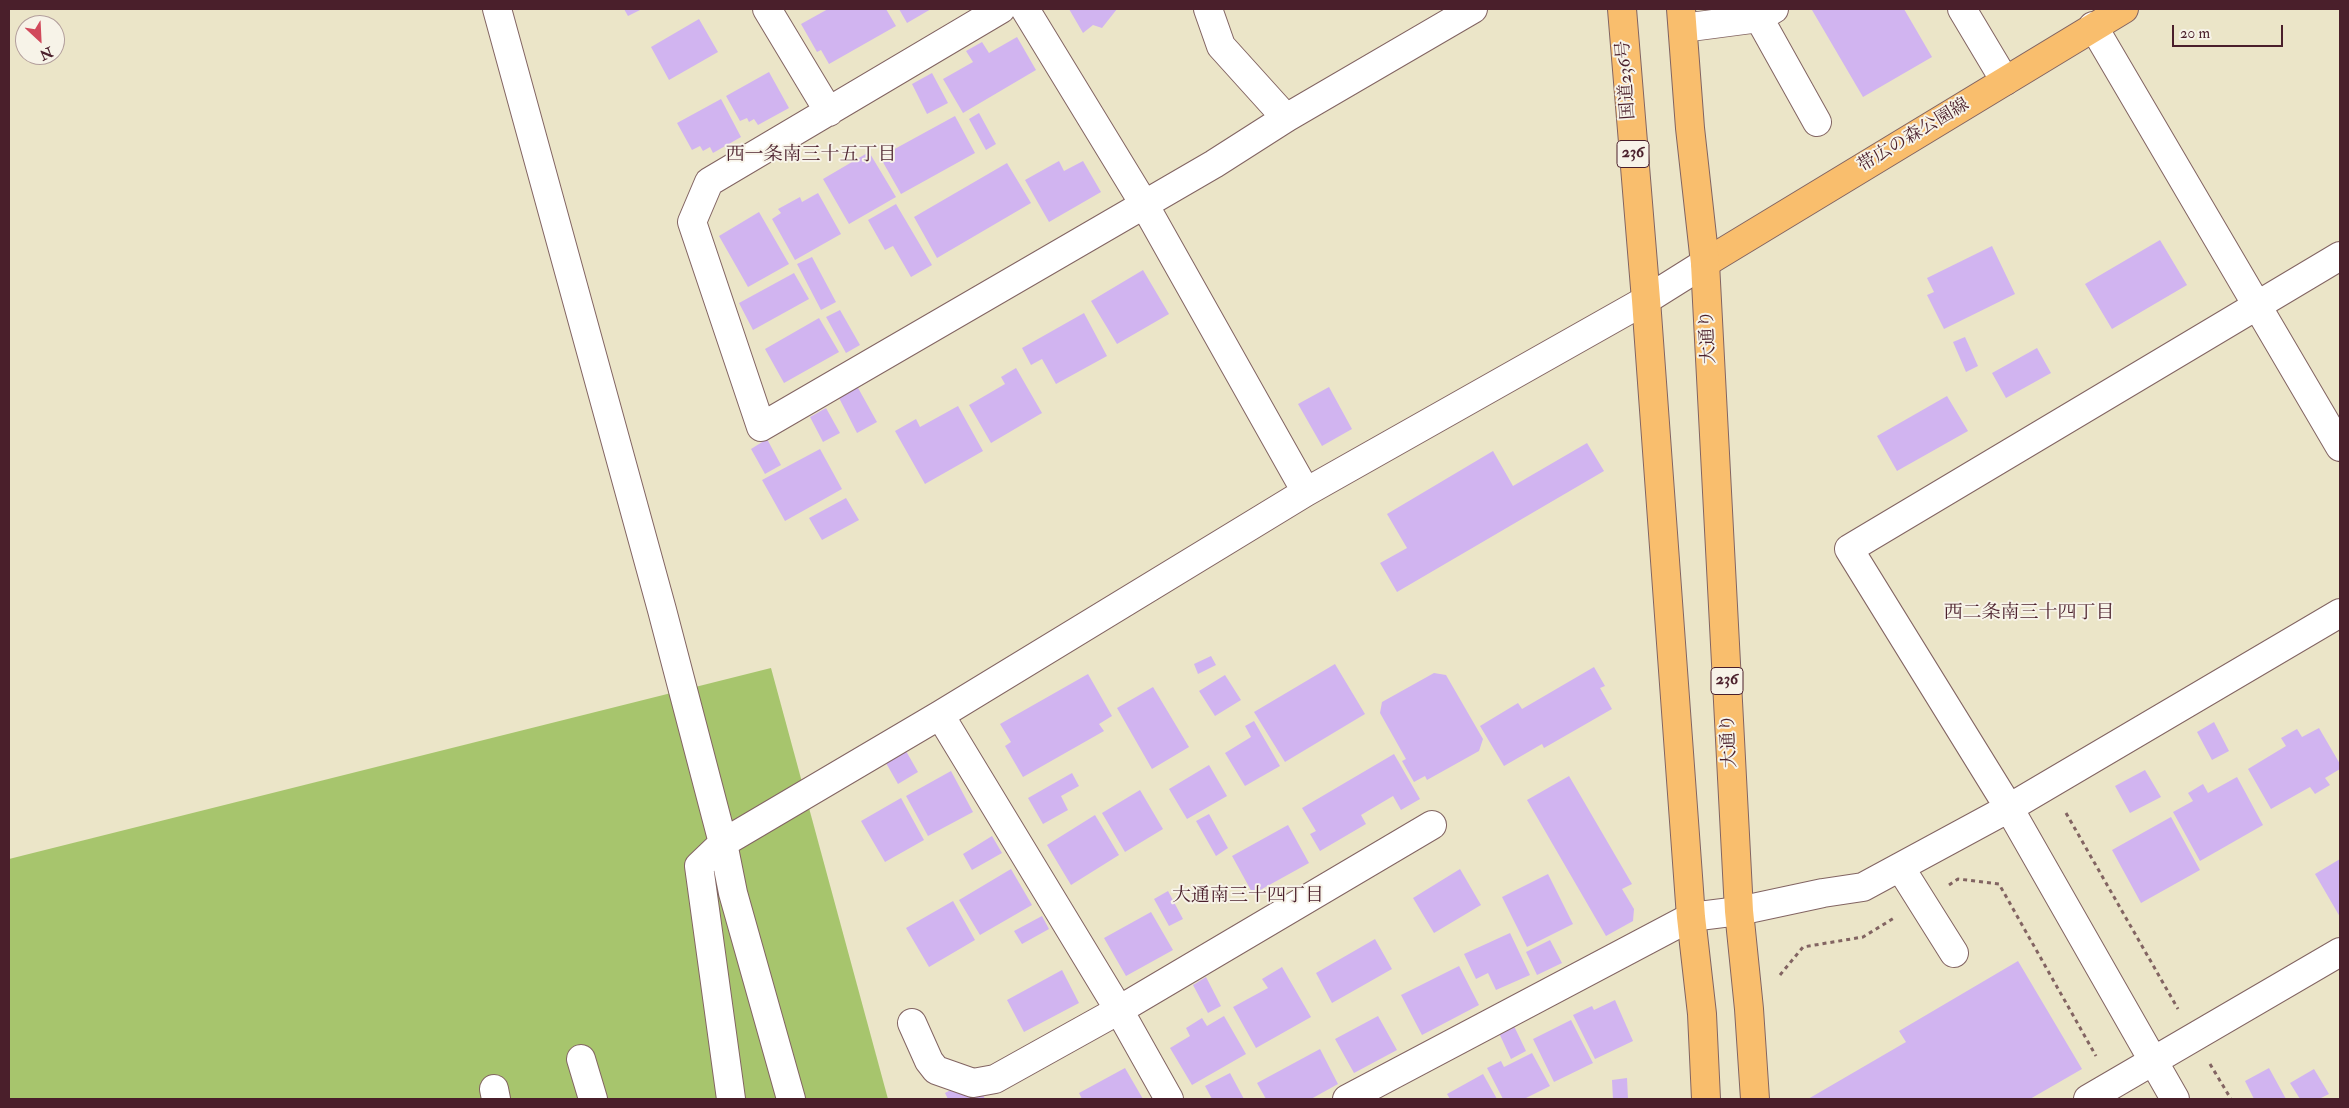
<!DOCTYPE html>
<meta charset="utf-8">
<style>
body{margin:0}
#map{position:relative;width:2349px;height:1108px;overflow:hidden;background:#ebe5c8;font-family:"IM FELL Double Pica",serif}
canvas{display:block}
.frame{position:absolute;inset:0;border:10px solid #4a1f2b;pointer-events:none}
.north{position:absolute;left:15px;top:15px;width:50px;height:50px;box-sizing:border-box;background:#f7f3e8;border:1px solid #b29e9c;border-radius:50%;rotate:155deg;font-size:14px;font-weight:700;line-height:20px;text-align:center;color:#4a1f2b}
.north::after{content:'';display:block;margin:auto;width:18px;height:22px;background:#d1495b;clip-path:polygon(50% 0,100% 100%,50% 72%,0 100%)}
.scale{position:absolute;left:2172px;top:25px;width:111px;height:22px;box-sizing:border-box;border:2px solid #4a1f2b;border-top:0;padding-left:6px;font-size:15px;line-height:18px;white-space:nowrap;color:#4a1f2b;-webkit-text-stroke:4px #f7f3e8;paint-order:stroke}
</style>
<div id="map">
<canvas width="2349" height="1108"></canvas>
<div class="frame"></div>
<div class="north">N</div>
<div class="scale">20 m</div>
</div>
<script>
const c = document.querySelector('canvas').getContext('2d');
c.lineJoin = 'round';
function fill(path, color) { c.fillStyle = color; c.fill(path, 'evenodd'); }
const toPath = rows => new Path2D(rows.map(r => 'M' + r).join(''));
function stroke(path, color, width, dash) { c.strokeStyle = color; c.lineWidth = width; c.lineCap = dash ? 'butt' : 'round'; c.setLineDash(dash || []); c.stroke(path); }
function drawText(font, color, halo, rows, align = 'center') {
  c.font = font + ' "IM FELL Double Pica","Noto Serif JP",serif'; c.lineWidth = 4; c.setLineDash([]); c.textBaseline = 'middle'; c.strokeStyle = halo; c.fillStyle = color; for (const [text, x, y, turn = 0] of rows) {
    c.save(); c.translate(x, y); c.rotate((+turn || 0) * Math.PI / 180); c.textAlign = isNaN(turn) ? turn : align; if (halo) c.strokeText(text, 0, 0); c.fillText(text, 0, 0); c.restore();
  }
}
fill(toPath([
 [771,668,888,1099,9,1099,9,859]
]), '#a7c56d');
fill(toPath([
 [624,9,642,9,628,16],
 [828,9,886,9,896,26,829,64,821,50,817,52,801,24],
 [899,9,931,9,907,23],
 [1069,9,1117,9,1102,28,1093,25,1083,33],
 [1814,9,1904,9,1932,57,1863,97,1812,10],
 [699,19,718,52,669,80,651,47],
 [1017,37,1036,70,963,113,943,79,973,62,966,51,982,42,989,53],
 [769,72,789,108,758,125,754,119,749,122,747,118,740,121,726,96],
 [932,73,948,103,927,114,912,84],
 [721,99,741,137,713,153,710,147,703,151,700,146,692,150,677,123],
 [979,113,996,144,986,150,969,119],
 [955,116,975,153,901,194,880,157],
 [869,152,896,197,849,224,823,179],
 [1059,161,1064,171,1083,161,1101,192,1049,222,1025,180],
 [1007,163,1031,203,937,258,914,217],
 [818,193,841,234,795,260,772,219,781,213,778,209,800,197,802,202],
 [896,204,932,265,911,277,893,246,885,250,868,220],
 [759,212,789,264,748,287,719,236],
 [2160,240,2187,285,2112,329,2085,284],
 [1992,246,2015,294,1944,329,1927,295,1934,292,1927,278],
 [812,257,836,302,821,310,797,264],
 [1143,270,1169,314,1117,344,1091,301],
 [794,273,809,299,753,330,739,303],
 [840,310,860,345,846,353,826,317],
 [1084,313,1107,356,1056,384,1042,359,1031,365,1022,348],
 [819,318,839,352,784,383,765,349],
 [1965,337,1978,366,1966,372,1953,342],
 [2037,348,2051,373,2006,398,1992,373],
 [1016,368,1042,413,991,443,969,405,1005,384,1001,377],
 [857,386,877,422,857,433,838,396],
 [1329,387,1352,429,1322,446,1298,404],
 [1947,396,1968,431,1897,471,1877,436],
 [958,406,983,451,925,484,895,431,916,419,920,427],
 [826,408,840,433,823,442,810,417],
 [767,439,781,465,765,474,751,449],
 [1587,443,1604,471,1397,592,1380,563,1407,548,1387,514,1493,451,1513,486],
 [820,449,842,489,785,521,762,480],
 [846,498,859,520,822,540,809,518],
 [1211,656,1216,665,1198,674,1194,664],
 [1335,664,1365,714,1285,762,1254,712],
 [1594,667,1605,686,1600,688,1612,709,1544,748,1542,744,1504,766,1480,726,1518,703,1522,709],
 [1434,673,1446,675,1483,739,1479,751,1427,780,1425,776,1414,782,1402,761,1406,759,1380,713,1382,702],
 [1088,674,1112,716,1099,724,1104,731,1023,777,1005,746,1011,742,1000,724],
 [1225,675,1241,700,1215,716,1199,691],
 [1153,687,1189,747,1152,769,1117,708],
 [1254,721,1280,766,1245,786,1225,753,1251,737,1245,726],
 [2214,722,2229,751,2212,760,2197,732],
 [2319,728,2340,764,2340,769,2325,778,2330,785,2315,794,2310,787,2271,809,2248,769,2286,746,2281,738,2297,729,2302,737],
 [906,751,918,772,898,784,886,763],
 [1394,754,1420,799,1401,810,1393,796,1361,815,1366,824,1320,851,1310,834,1316,831,1302,808],
 [1209,765,1227,796,1187,819,1169,789],
 [2145,770,2161,797,2130,813,2115,786],
 [951,771,973,812,928,836,906,796],
 [1072,773,1079,786,1061,796,1068,810,1043,824,1028,798],
 [1569,776,1632,884,1622,889,1634,909,1633,921,1606,936,1527,800],
 [2237,777,2263,825,2200,861,2173,812,2193,801,2188,793,2203,784,2208,793],
 [1140,790,1163,829,1125,852,1102,813],
 [901,798,924,840,885,862,861,821],
 [1209,814,1228,848,1216,856,1196,821],
 [1095,815,1119,855,1071,885,1047,845],
 [2171,817,2200,870,2141,903,2112,850],
 [1288,825,1309,863,1253,894,1232,856],
 [992,836,1002,853,972,870,963,854],
 [2340,859,2340,917,2315,874],
 [1011,869,1032,905,980,935,959,900],
 [1460,869,1481,905,1434,933,1413,898],
 [1548,874,1573,924,1527,947,1502,897],
 [1168,891,1183,919,1169,926,1154,899],
 [953,901,975,940,929,967,906,928],
 [1151,912,1173,950,1126,976,1104,938],
 [1042,916,1049,929,1022,944,1014,931],
 [1510,933,1530,975,1496,990,1488,973,1476,979,1464,954],
 [1375,939,1392,969,1332,1003,1316,973],
 [1550,940,1562,963,1537,975,1526,952],
 [2018,961,2082,1069,2030,1099,1808,1099,1906,1042,1899,1031],
 [1459,966,1479,1005,1422,1035,1401,995],
 [1282,967,1311,1017,1256,1048,1233,1007,1268,988,1262,979],
 [1062,970,1079,1003,1024,1032,1007,1000],
 [1206,977,1221,1006,1208,1013,1193,985],
 [1615,1000,1633,1041,1595,1059,1573,1015,1592,1006,1594,1010],
 [1224,1016,1246,1054,1192,1085,1170,1048,1190,1036,1186,1028,1202,1018,1207,1026],
 [1378,1016,1397,1050,1354,1073,1335,1039],
 [1571,1020,1593,1063,1554,1082,1533,1039],
 [1514,1026,1526,1051,1511,1059,1499,1033],
 [1320,1049,1338,1084,1311,1099,1266,1099,1257,1083],
 [1532,1053,1550,1086,1524,1099,1503,1099,1487,1068,1501,1061,1504,1067],
 [1125,1068,1143,1099,1082,1099,1079,1093],
 [2269,1068,2286,1099,2254,1099,2245,1081],
 [2314,1069,2329,1094,2319,1099,2300,1099,2290,1083],
 [1230,1073,1244,1099,1212,1099,1205,1086],
 [1483,1074,1497,1099,1450,1099,1447,1094],
 [1627,1078,1628,1099,1613,1099,1612,1080],
 [962,1084,980,1089,985,1099,948,1099,945,1093]
]), '#d1b4f0');
const minor = toPath([
 [497,9,662,610,723,843,733,893,791,1099],
 [767,9,829,112],
 [1001,9,709,182,692,222,761,427,1214,164,1286,118,1473,9],
 [1025,9,1144,204,1306,492],
 [1208,9,1221,46,1286,118],
 [1962,9,2005,81],
 [1759,18,1817,122],
 [2093,26,2340,447],
 [1683,28,1759,18,1774,9],
 [940,715,1119,1010,1169,1099],
 [1900,867,1954,953],
 [912,1023,929,1061,936,1070,973,1083,995,1079,1119,1010,1432,825],
 [581,1059,593,1099],
 [494,1089,496,1099],
 [731,1099,699,866,723,843,940,715,1306,492,1646,300,1705,263],
 [1347,1099,1691,917,1739,911,1823,893,1863,887,2009,808,2340,613],
 [2088,1099,2340,952],
 [2175,1099,2009,808,1849,549,2340,256]
]);
const major = toPath([
 [1705,263,2124,9]
]);
const highway = toPath([
 [1622,9,1646,300,1691,917,1702,1014,1706,1099],
 [1681,9,1690,128,1705,263,1739,911,1749,1009,1755,1099]
]);
stroke(minor, '#826462', 30);
stroke(major, '#826462', 30);
stroke(highway, '#826462', 30);
stroke(toPath([
 [2066,813,2178,1009],
 [1949,885,1958,879,1999,884,2096,1056],
 [1780,975,1803,947,1863,937,1894,918],
 [2210,1064,2231,1099]
]), '#826462', 3, [4, 4]);
stroke(minor, '#fff', 28);
stroke(major, '#f9be6d', 28);
stroke(highway, '#f9be6d', 28);
for (const [x, y, w] of [
 [1633,154,32],
 [1727,681,32]
]) { const box = new Path2D(); box.roundRect(x - w / 2, y - 13.5, w, 27, 4); c.fillStyle = '#f7f3e8'; c.fill(box); stroke(box, '#4a1f2b', 1); }
drawText('bold 16px', '#4a1f2b', null, [
 ["236",1633,154],
 ["236",1727,681]
]);
drawText('18px', '#4a1f2b', '#f7f3e8', [
 ["国道236号",1627,80,-94],
 ["帯広の森公園線",1914,136,-31],
 ["大通り",1709,337,-93],
 ["大通り",1730,741,-93]
]);
drawText('19px', '#4a1f2b', '#f7f3e8', [
 ["西一条南三十五丁目",811,156],
 ["西二条南三十四丁目",2029,614],
 ["大通南三十四丁目",1248,897]
]);
</script>
